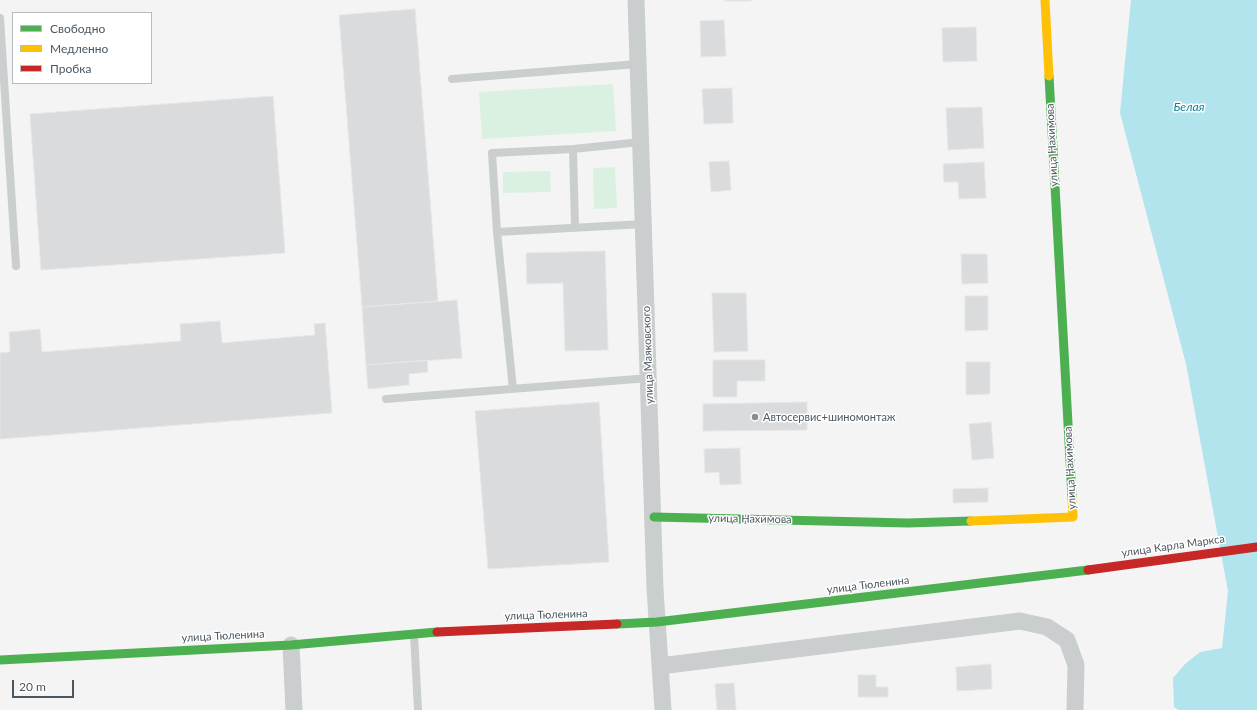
<!DOCTYPE html>
<meta charset="utf-8">
<style>
body{margin:0}
#map{position:relative;width:1257px;height:710px;overflow:hidden;background:#f4f4f4;font-family:Lato,sans-serif}
canvas{display:block}
.legend{position:absolute;left:12px;top:12px;width:140px;height:72px;box-sizing:border-box;background:#fff;border:1px solid #b7bcbf;margin:0;padding:5px 7px;list-style:none;font-size:12px;color:#4b5760}
.legend li{display:flex;align-items:center;gap:8px;height:20px}
.legend b{width:20px;border:1px solid #b7bcbf}
.scale{position:absolute;left:12px;top:680px;width:62px;height:18px;box-sizing:border-box;border:2px solid #4b5760;border-top:0;padding-left:5px;font-size:12px;line-height:14px;white-space:nowrap;color:#4b5760;-webkit-text-stroke:3px #fff;paint-order:stroke}
</style>
<div id="map">
<canvas width="1257" height="710"></canvas>
<ul class="legend">
<li><b style="height:5px;background:#4caf50"></b>Свободно</li>
<li><b style="height:5px;background:#ffc107"></b>Медленно</li>
<li><b style="height:5px;background:#c62828"></b>Пробка</li>
</ul>
<div class="scale">20 m</div>
</div>
<script>
const c = document.querySelector('canvas').getContext('2d');
c.lineJoin = 'round';
function fill(path, color) { c.fillStyle = color; c.fill(path, 'evenodd'); }
const toPath = rows => new Path2D(rows.map(r => 'M' + r).join(''));
function stroke(path, color, width, dash) { c.strokeStyle = color; c.lineWidth = width; c.lineCap = dash ? 'butt' : 'round'; c.setLineDash(dash || []); c.stroke(path); }
function drawText(font, color, halo, rows, align = 'center') {
  c.font = font + ' Lato,sans-serif'; c.lineWidth = 3; c.setLineDash([]); c.textBaseline = 'middle'; c.strokeStyle = halo; c.fillStyle = color; for (const [text, x, y, turn = 0] of rows) {
    c.save(); c.translate(x, y); c.rotate((+turn || 0) * Math.PI / 180); c.textAlign = isNaN(turn) ? turn : align; if (halo) c.strokeText(text, 0, 0); c.fillText(text, 0, 0); c.restore();
  }
}
fill(toPath([
 [613,84,616,131,482,139,479,92],
 [615,167,617,208,594,209,593,168],
 [550,171,551,192,503,193,503,172]
]), '#daf1e2');
fill(toPath([
 [1131,0,1257,0,1257,710,1179,710,1174,707,1173,678,1185,664,1200,652,1222,648,1228,591,1186,364,1120,113]
]), '#b1e4ed');
const building = toPath([
 [725,0,751,0,751,1,725,1,725,0],
 [415,9,438,301,362,307,339,15,415,9],
 [724,20,726,56,701,57,700,21,724,20],
 [976,27,977,61,943,62,942,28,976,27],
 [732,88,733,123,704,124,702,89,732,88],
 [273,96,285,253,41,270,30,114,273,96],
 [982,107,984,148,948,150,946,108,982,107],
 [729,161,731,190,711,192,709,162,729,161],
 [984,162,986,198,959,199,958,182,944,182,943,164,984,162],
 [605,251,608,350,565,351,563,283,527,284,526,253,605,251],
 [961,254,987,254,988,283,962,284,961,254],
 [712,293,746,293,748,351,714,352,712,293],
 [965,296,988,296,988,330,965,331,965,296],
 [457,300,462,358,366,365,362,307,457,300],
 [220,321,222,343,315,335,314,324,325,323,332,413,0,439,0,353,10,352,9,332,40,329,42,352,181,341,180,324,220,321],
 [427,360,428,372,409,374,409,385,368,389,366,365,427,360],
 [713,360,765,360,765,381,737,381,737,397,713,397,713,360],
 [966,362,990,362,990,394,966,395,966,362],
 [599,402,609,562,488,569,475,411,599,402],
 [807,402,807,430,703,431,703,404,807,402],
 [991,422,994,458,972,460,969,424,991,422],
 [740,448,741,484,720,485,719,472,705,473,704,449,740,448],
 [988,488,988,502,953,503,953,489,988,488],
 [991,664,992,689,957,691,956,667,991,664],
 [858,675,876,675,876,687,888,687,888,697,858,697,858,675],
 [734,683,736,710,717,710,715,684,734,683]
]);
fill(building, '#dadbdc');
stroke(building, '#e5e6e7', 1);
stroke(toPath([
 [0,18,16,266],
 [452,79,638,64],
 [573,149,575,227],
 [497,232,492,153,573,149,641,142],
 [513,389,497,232,644,224],
 [386,399,649,378],
 [414,634,418,710]
]), '#cbcecf', 8);
stroke(toPath([
 [636,0,655,589,663,710],
 [291,645,294,710],
 [660,666,1020,621,1047,627,1067,640,1076,665,1075,710]
]), '#cbcecf', 17);
stroke(toPath([
 [1049,76,1072,497],
 [654,517,908,523,971,521],
 [617,624,657,622,1088,570],
 [0,660,291,645,437,632]
]), '#4caf50', 9);
stroke(toPath([
 [1045,0,1049,76],
 [971,521,1073,517,1072,497]
]), '#ffc107', 9);
stroke(toPath([
 [1088,570,1257,547],
 [437,632,617,624]
]), '#c62828', 9);
for (const [x, y, r, color] of [
 [755,417,4,"#868e94"]
]) { const dot = new Path2D(); dot.arc(x, y, r, 0, 2 * Math.PI); c.fillStyle = color; c.fill(dot); stroke(dot, '#fff', 1.5); }
drawText('11px', '#4b5760', '#fff', [
 ["улица Нахимова",1052,145,-93],
 ["улица Маяковского",648,355,-92],
 ["улица Нахимова",1070,468,-93],
 ["улица Нахимова",750,519,1],
 ["улица Карла Маркса",1173,546,-8],
 ["улица Тюленина",868,585,-7],
 ["улица Тюленина",546,615,-2],
 ["улица Тюленина",223,636,-3]
]);
drawText('11px', '#4b5760', '#fff', [
 ["Автосервис+шиномонтаж",763,417]
], 'left');
drawText('italic 12px', '#128095', '#fff', [
 ["Белая",1189,107]
]);
</script>
